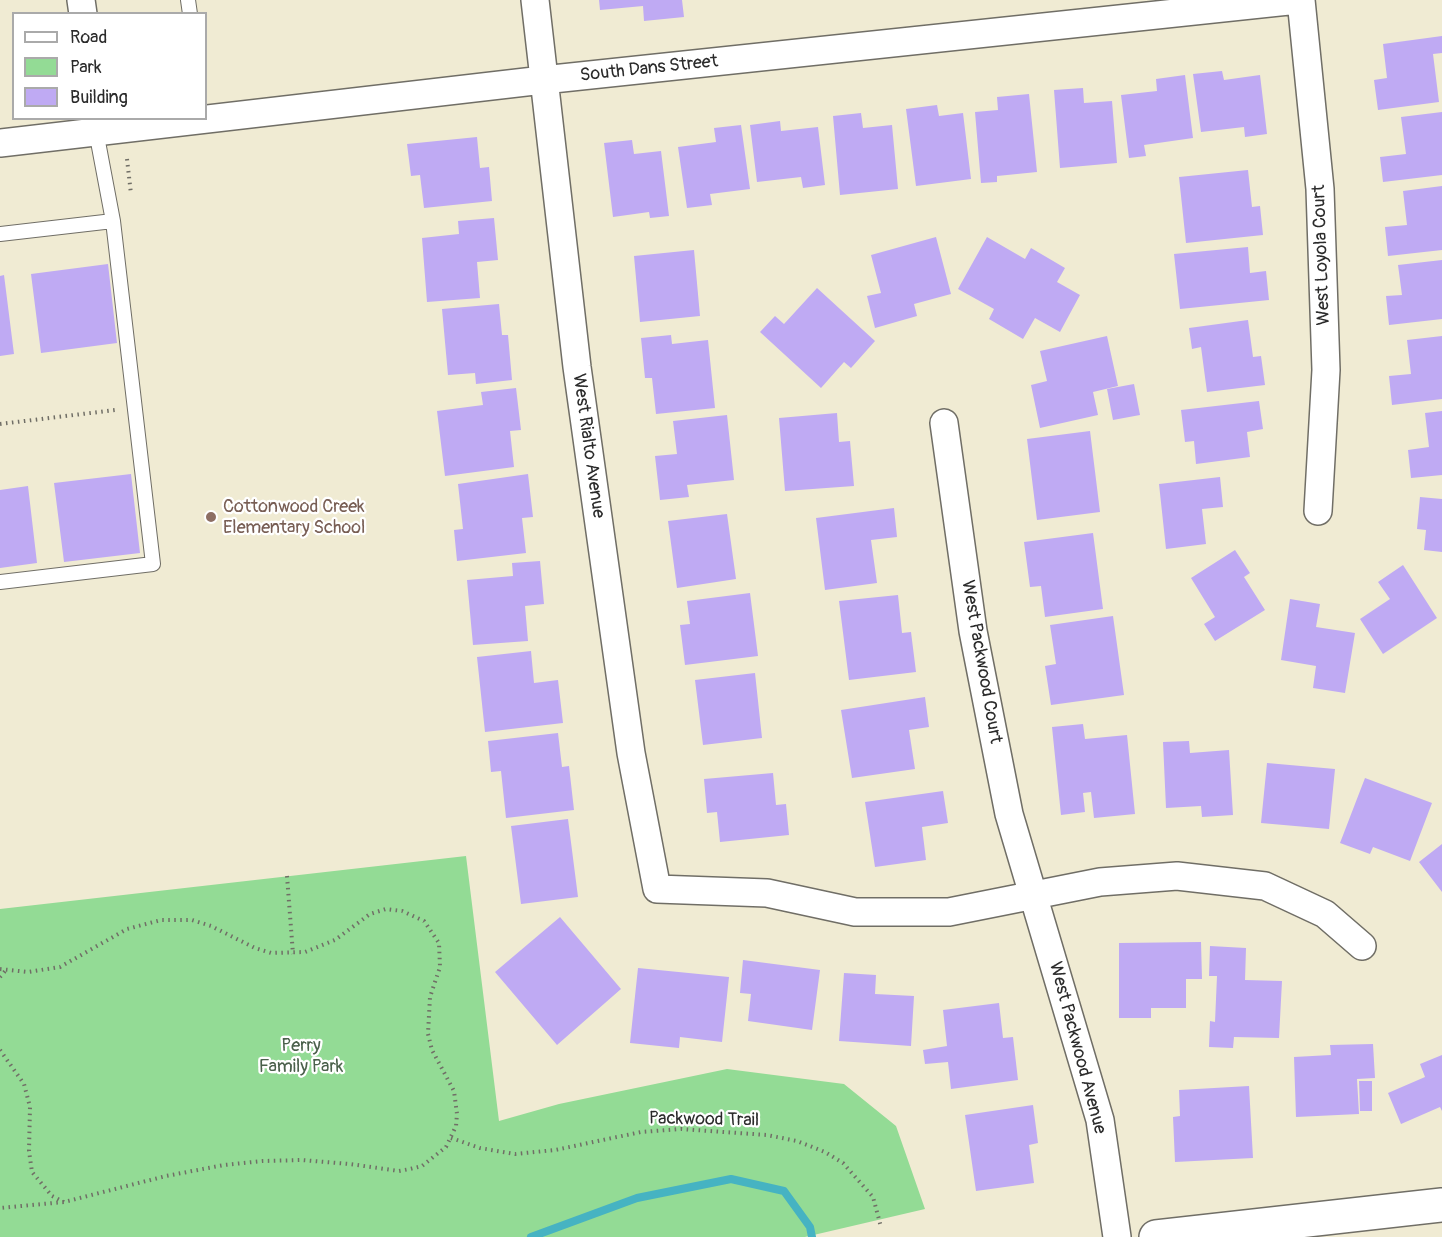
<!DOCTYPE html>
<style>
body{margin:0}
#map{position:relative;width:1442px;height:1237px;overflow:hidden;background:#f0ebd3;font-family:Pangolin,sans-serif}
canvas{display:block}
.legend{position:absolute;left:12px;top:12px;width:195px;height:108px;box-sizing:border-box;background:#fff;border:2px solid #aaa;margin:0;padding:8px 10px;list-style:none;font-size:18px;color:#2b2b2b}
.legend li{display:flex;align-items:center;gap:12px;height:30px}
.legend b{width:30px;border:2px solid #aaa}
</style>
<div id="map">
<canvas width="1442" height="1237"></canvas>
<ul class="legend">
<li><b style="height:8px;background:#fff"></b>Road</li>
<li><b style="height:16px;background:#93db95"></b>Park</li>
<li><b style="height:16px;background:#bfaaf3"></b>Building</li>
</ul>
</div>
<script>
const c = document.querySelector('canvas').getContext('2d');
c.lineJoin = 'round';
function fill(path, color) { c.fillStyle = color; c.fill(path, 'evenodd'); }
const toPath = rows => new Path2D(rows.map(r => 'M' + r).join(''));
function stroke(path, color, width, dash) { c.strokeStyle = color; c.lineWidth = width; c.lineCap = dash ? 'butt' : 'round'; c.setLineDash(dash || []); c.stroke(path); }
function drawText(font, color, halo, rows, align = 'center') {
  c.font = font + ' Pangolin,sans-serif'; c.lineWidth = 4.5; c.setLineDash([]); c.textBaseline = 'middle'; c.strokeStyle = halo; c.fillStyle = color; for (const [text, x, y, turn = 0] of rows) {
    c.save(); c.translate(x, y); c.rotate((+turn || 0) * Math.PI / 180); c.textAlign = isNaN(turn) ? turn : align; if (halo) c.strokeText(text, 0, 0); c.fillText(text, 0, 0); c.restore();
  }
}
fill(toPath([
 [466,856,499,1121,559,1104,727,1069,844,1084,896,1126,925,1209,805,1237,0,1237,0,909]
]), '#93db95');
stroke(toPath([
 [531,1237,637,1198,731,1179,784,1191,810,1227,812,1237]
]), '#46b3c2', 8);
fill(toPath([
 [599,0,682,0,684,17,644,21,643,6,600,10],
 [1442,36,1442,53,1433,54,1439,102,1378,110,1374,80,1387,78,1383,44],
 [1222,71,1224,80,1260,75,1267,134,1245,137,1244,127,1201,132,1193,74],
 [1185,75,1193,138,1144,145,1146,156,1129,158,1121,95,1157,91,1156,79],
 [1083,88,1084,103,1112,101,1117,163,1060,168,1054,90],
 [1029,94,1037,172,997,176,997,182,981,183,975,112,998,110,997,97],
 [937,105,939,116,963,113,971,179,916,186,906,109],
 [1442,112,1442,175,1383,182,1380,157,1406,154,1401,117],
 [861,113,863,128,892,125,898,189,840,195,833,116],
 [780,121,781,131,818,127,825,185,803,188,801,177,757,182,750,125],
 [741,125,750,189,710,194,712,205,687,208,678,147,716,142,714,128],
 [477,137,480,168,489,167,492,201,424,208,420,175,411,176,407,144],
 [632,140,634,154,661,151,669,216,650,218,649,212,613,217,604,143],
 [1248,170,1252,207,1260,206,1263,235,1186,243,1179,177],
 [1442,186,1442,250,1388,256,1385,227,1407,225,1403,191],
 [494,218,498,260,477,262,480,298,427,302,422,238,459,234,458,221],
 [936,237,951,294,914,304,917,316,875,328,867,296,881,293,871,255],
 [987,237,1025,259,1031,248,1065,268,1057,282,1080,295,1060,332,1035,318,1023,339,989,319,994,309,958,289],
 [1248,247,1250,273,1266,271,1269,300,1180,309,1174,254],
 [694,250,700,316,640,322,634,256],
 [1442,260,1442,319,1389,325,1386,296,1402,295,1398,265],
 [108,264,117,343,41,353,31,274],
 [4,275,14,354,0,356,0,276],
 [817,288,875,341,851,368,844,362,821,388,760,332,775,316,784,324],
 [499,304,502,335,508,335,512,380,476,384,475,373,448,375,442,309],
 [1248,320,1253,357,1261,356,1265,385,1207,392,1201,347,1192,349,1189,328],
 [671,335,672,344,708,340,715,408,656,414,652,378,645,378,641,338],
 [1107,336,1118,386,1093,392,1098,415,1040,428,1031,385,1047,381,1040,351],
 [1442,336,1442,399,1392,405,1389,376,1411,374,1407,340],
 [1134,384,1140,415,1113,420,1107,389],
 [516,388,521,430,510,431,514,467,445,476,437,411,483,405,481,392],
 [1259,401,1263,429,1247,432,1250,457,1196,464,1194,441,1185,442,1181,410],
 [1442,411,1442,475,1411,478,1408,450,1429,447,1425,413],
 [837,413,839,442,850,441,854,486,785,491,779,418],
 [727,415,734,480,687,485,689,497,660,500,655,456,677,454,673,421],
 [1090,431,1100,512,1037,520,1027,439],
 [131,474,140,553,64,562,54,483],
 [528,474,533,517,522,518,526,553,457,561,454,530,463,529,458,484],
 [1220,477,1223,507,1202,509,1206,544,1166,549,1159,484],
 [28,486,37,563,0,568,0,490],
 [1420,497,1442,499,1442,552,1424,550,1426,530,1417,529],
 [894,508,897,537,871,540,877,583,825,590,816,518],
 [727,514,736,579,677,588,668,521],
 [1093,533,1103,609,1045,617,1041,586,1030,587,1024,542],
 [1235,550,1250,573,1244,577,1265,610,1215,641,1204,624,1215,617,1191,578],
 [540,561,544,604,525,606,528,641,473,645,467,580,513,576,512,563],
 [1403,565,1437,618,1383,654,1360,619,1390,599,1378,582],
 [750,593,758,656,685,665,680,625,690,624,687,601],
 [898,595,902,633,911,632,916,672,849,680,839,601],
 [1290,599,1320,604,1316,627,1355,633,1345,693,1313,688,1316,666,1281,660],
 [1113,616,1124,695,1051,705,1045,666,1056,664,1050,625],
 [531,651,534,683,558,680,563,723,485,732,477,657],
 [755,673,762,738,703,745,695,680],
 [925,697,929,727,909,730,915,769,852,778,841,710],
 [1083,724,1085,739,1127,735,1135,814,1094,818,1091,792,1083,793,1085,812,1061,815,1052,727],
 [558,733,562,767,569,766,574,810,506,818,501,771,491,772,488,741],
 [1189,741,1190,753,1229,750,1233,815,1202,817,1201,806,1166,808,1163,742],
 [1267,763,1335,769,1329,829,1261,823],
 [773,773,776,805,786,804,789,835,720,842,717,812,707,813,704,779],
 [1365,778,1432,803,1410,861,1373,847,1370,854,1340,843],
 [943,791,948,823,922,827,926,860,875,867,865,802],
 [568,819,578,897,521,904,511,826],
 [1442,844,1442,892,1419,862],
 [560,917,621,989,557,1045,495,972],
 [1201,942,1202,979,1186,979,1186,1008,1151,1008,1151,1018,1119,1018,1119,943],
 [1210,946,1246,948,1245,980,1282,981,1279,1038,1234,1037,1233,1048,1209,1047,1210,1021,1215,1022,1217,976,1209,976],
 [743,960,820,970,812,1030,748,1021,751,994,740,993],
 [638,968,729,977,722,1042,680,1037,679,1048,630,1043],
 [844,973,876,975,875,994,914,996,911,1046,839,1041],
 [999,1003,1003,1038,1013,1037,1018,1080,951,1089,948,1062,925,1064,923,1050,947,1046,943,1010],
 [1373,1044,1375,1078,1357,1079,1359,1114,1296,1117,1294,1057,1331,1055,1330,1045],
 [1442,1055,1442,1111,1440,1107,1401,1124,1388,1093,1425,1077,1420,1064],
 [1359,1081,1372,1081,1372,1111,1360,1111],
 [1249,1086,1253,1158,1175,1162,1173,1117,1180,1116,1179,1090],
 [1033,1105,1038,1143,1029,1145,1034,1183,976,1191,965,1115]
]), '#bfaaf3');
const service = toPath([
 [188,0,190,14],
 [0,234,113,221,96,131],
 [0,582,153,564,113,221]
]);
const minor = toPath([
 [81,0,83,14],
 [535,0,577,367,631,753,657,889,767,893,855,912,949,912,1100,882,1177,876,1265,886,1325,914,1362,946],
 [1301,0,1320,189,1326,370,1318,511],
 [0,143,543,80,1298,0],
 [944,423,973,631,1009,814,1100,1120,1117,1237]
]);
const tertiary = toPath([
 [1156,1237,1442,1205]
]);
stroke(service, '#706e66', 16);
stroke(minor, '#706e66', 30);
stroke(tertiary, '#706e66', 36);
stroke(toPath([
 [127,159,131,194],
 [0,424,115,410],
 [287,876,293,954],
 [0,969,28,972,60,967,127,929,161,920,192,920,211,926,255,948,271,953,305,952,335,940,370,914,386,909,402,911,424,921,439,943,440,967,430,997,428,1034,432,1050,454,1091,457,1114,456,1126,446,1147,422,1166,410,1169,399,1171,350,1164,302,1160,263,1161,224,1165,166,1176,64,1202,0,1208],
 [0,977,6,970],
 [0,1050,24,1084,30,1107,29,1151,32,1172,52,1196,64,1202],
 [451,1138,480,1148,515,1154,555,1150,641,1132,681,1129,767,1135,797,1141,825,1152,843,1163,873,1197,881,1227]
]), '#706e66', 4, [1.5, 4.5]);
stroke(service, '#fff', 14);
stroke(minor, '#fff', 27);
stroke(tertiary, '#fff', 33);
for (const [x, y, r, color] of [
 [211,517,6,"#8d6e63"]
]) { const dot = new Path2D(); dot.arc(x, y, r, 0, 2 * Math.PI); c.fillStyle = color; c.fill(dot); stroke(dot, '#fff', 2); }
drawText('18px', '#2b2b2b', '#fff', [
 ["South Dans Street",649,69,-6],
 ["West Loyola Court",1322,255,-92],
 ["West Rialto Avenue",588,446,82],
 ["West Packwood Court",981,662,80],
 ["West Packwood Avenue",1077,1048,75],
 ["Packwood Trail",704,1120,1]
]);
drawText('18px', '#785e54', '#fff', [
 ["Cottonwood Creek",223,507],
 ["Elementary School",223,528]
], 'left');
drawText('18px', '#4a604b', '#fff', [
 ["Perry",301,1046],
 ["Family Park",301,1067]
]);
</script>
